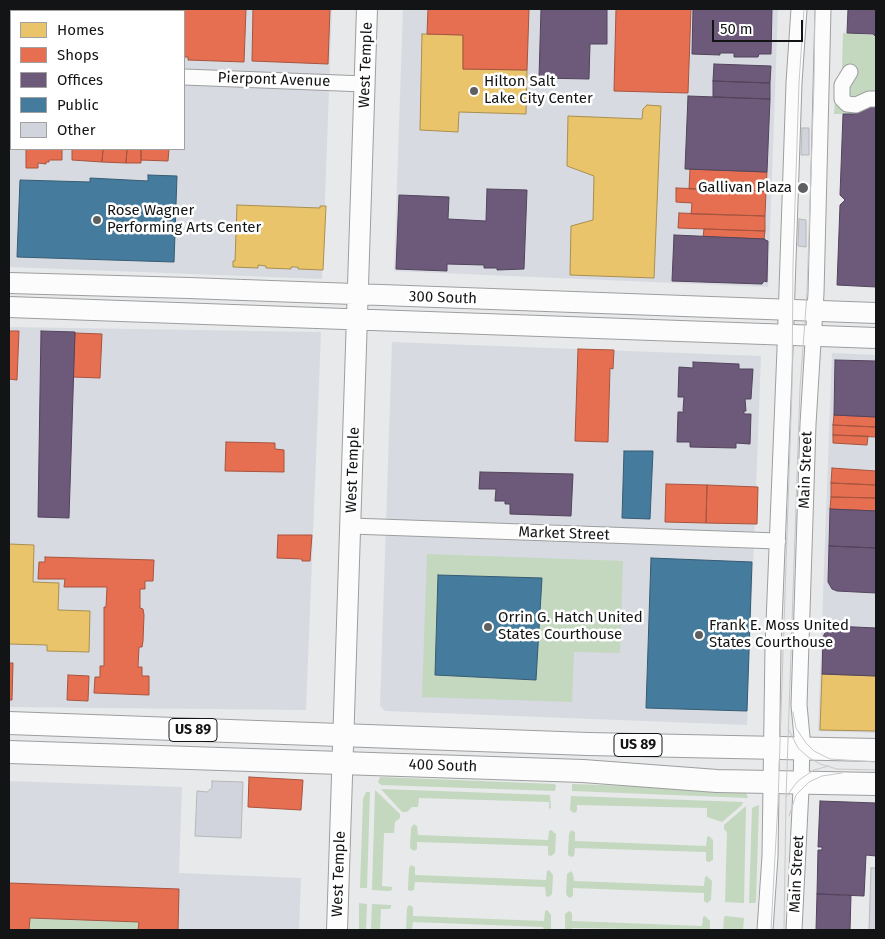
<!DOCTYPE html>
<style>
body{margin:0}
#map{position:relative;width:885px;height:939px;overflow:hidden;background:#e8e9ea;font-family:"Fira Sans",sans-serif}
canvas{display:block}
.frame{position:absolute;inset:0;border:10px solid #131415;pointer-events:none}
.legend{position:absolute;left:10px;top:10px;width:175px;height:140px;box-sizing:border-box;background:#fff;border:1px solid #a1a1a1;margin:0;padding:6px 9px;list-style:none;font-size:15px;color:#131415}
.legend li{display:flex;align-items:center;gap:10px;height:25px}
.legend b{width:25px;border:1px solid #a1a1a1}
.scale{position:absolute;left:712px;top:20px;width:91px;height:22px;box-sizing:border-box;border:2px solid #131415;border-top:0;padding-left:6px;font-size:15px;line-height:18px;white-space:nowrap;color:#131415;-webkit-text-stroke:4px #fff;paint-order:stroke}
</style>
<div id="map">
<canvas width="885" height="939"></canvas>
<div class="frame"></div>
<ul class="legend">
<li><b style="height:14px;background:#e9c46a"></b>Homes</li>
<li><b style="height:14px;background:#e76f51"></b>Shops</li>
<li><b style="height:14px;background:#6d597a"></b>Offices</li>
<li><b style="height:14px;background:#457b9d"></b>Public</li>
<li><b style="height:14px;background:#d1d4dd"></b>Other</li>
</ul>
<div class="scale">50 m</div>
</div>
<script>
const c = document.querySelector('canvas').getContext('2d');
c.lineJoin = 'round';
function fill(path, color) { c.fillStyle = color; c.fill(path, 'evenodd'); }
const toPath = rows => new Path2D(rows.map(r => 'M' + r).join(''));
function stroke(path, color, width, dash) { c.strokeStyle = color; c.lineWidth = width; c.lineCap = dash ? 'butt' : 'round'; c.setLineDash(dash || []); c.stroke(path); }
function drawText(font, color, halo, rows, align = 'center') {
  c.font = font + ' "Fira Sans",sans-serif'; c.lineWidth = 5; c.setLineDash([]); c.textBaseline = 'middle'; c.strokeStyle = halo; c.fillStyle = color; for (const [text, x, y, turn = 0] of rows) {
    c.save(); c.translate(x, y); c.rotate((+turn || 0) * Math.PI / 180); c.textAlign = isNaN(turn) ? turn : align; if (halo) c.strokeText(text, 0, 0); c.fillText(text, 0, 0); c.restore();
  }
}
fill(toPath([
 [9,9,332,9,322,279,9,267],
 [11,11,184,11,184,149,11,149],
 [403,9,778,9,768,287,394,271],
 [9,327,321,332,306,710,9,707],
 [392,342,761,356,747,725,385,711,380,706],
 [832,353,876,355,876,733,818,731],
 [9,781,182,787,179,873,301,878,299,930,9,930]
]), '#d7dae0');
fill(toPath([
 [843,33,873,35,876,37,876,105,867,105,854,114,834,114,836,81,842,69],
 [427,554,623,561,620,653,574,652,572,702,422,697],
 [380,777,554,784,556,785,555,791,381,785,378,782],
 [572,784,745,790,748,798,572,791],
 [381,789,550,795,551,808,549,809,549,802,419,798,418,807,412,807,407,812,402,812],
 [375,790,400,814,400,818,395,822,394,833,384,833,382,886,392,887,392,890,389,891,372,890],
 [366,792,370,792,367,888,360,888,363,799],
 [571,796,743,802,742,805,722,822,707,817,707,808,577,805,577,811,574,813,570,810],
 [759,805,756,901,755,903,749,903,752,808],
 [746,806,744,903,725,902,727,832,724,829,724,825],
 [414,824,417,826,418,835,548,840,549,831,551,830,556,834,555,853,551,856,548,855,548,846,417,842,417,849,414,851,411,849,410,847,411,828],
 [571,830,575,832,575,841,706,846,707,837,709,836,713,840,713,860,709,862,706,861,706,852,575,848,574,856,571,857,568,855,568,853,569,834],
 [411,865,415,867,415,875,546,880,547,871,549,870,553,875,552,894,549,897,546,896,545,887,415,882,414,890,411,891,408,890,408,887,409,868],
 [571,871,573,874,574,881,704,886,705,877,707,876,712,881,711,900,707,903,704,901,704,893,573,888,573,896,570,898,567,896,566,893,567,874],
 [359,903,367,904,366,930,359,930],
 [372,904,391,905,391,908,389,909,381,909,380,930,371,930],
 [409,905,413,907,413,916,544,921,545,911,547,910,551,915,551,930,544,930,543,927,413,922,412,930,406,930,407,908],
 [569,911,572,913,572,921,702,926,703,917,705,916,710,921,710,930,572,928,571,930,565,930,565,914],
 [725,916,744,918,743,930,723,930,724,918],
 [30,918,139,922,138,930,29,930]
]), '#c3d8bf');
const homes = toPath([
 [422,34,463,35,463,69,527,70,526,114,459,112,458,132,420,130,422,34],
 [647,105,661,106,654,278,570,275,571,226,593,220,594,176,567,166,568,116,642,119,643,109,647,105],
 [237,205,320,208,320,206,326,206,323,270,298,269,298,267,291,267,291,269,266,268,266,266,258,265,258,268,233,267,233,261,235,261,237,205],
 [9,544,34,545,33,582,59,583,58,610,90,611,89,652,47,651,47,645,9,644,9,544],
 [822,674,876,676,876,731,820,730,822,674]
]);
fill(homes, '#e9c46a');
stroke(homes, '#a98f50', 1);
const shops = toPath([
 [9,9,105,9,105,11,11,11,11,53,9,53,9,9],
 [149,9,246,9,244,62,188,60,188,57,184,57,184,11,149,11,149,9],
 [253,9,330,9,328,64,252,61,253,9],
 [428,9,529,9,527,70,463,69,463,35,427,34,428,9],
 [616,9,691,9,688,93,614,91,616,9],
 [26,149,62,149,62,160,49,160,49,162,46,162,46,164,38,163,38,168,26,168,26,149],
 [72,149,103,149,102,162,72,160,72,149],
 [103,149,127,149,126,163,102,162,103,149],
 [127,149,141,149,141,163,126,163,127,149],
 [141,149,169,149,168,161,141,160,141,149],
 [690,169,767,172,766,191,689,189,690,169],
 [676,188,766,191,765,216,691,214,692,203,676,202,676,188],
 [679,213,765,216,765,231,678,228,679,213],
 [704,229,765,231,764,239,703,237,704,229],
 [9,331,19,331,17,380,9,379,9,331],
 [75,333,102,334,100,378,73,377,75,333],
 [578,349,614,350,613,369,610,368,608,442,575,441,578,349],
 [834,415,876,417,876,427,833,425,834,415],
 [833,425,876,427,876,437,833,435,833,425],
 [833,435,868,436,867,445,833,443,833,435],
 [226,442,275,443,275,449,284,450,284,472,225,471,226,442],
 [832,468,876,471,876,485,831,483,832,468],
 [831,483,876,485,876,498,831,497,831,483],
 [666,484,707,485,706,523,665,522,666,484],
 [707,485,758,487,757,524,706,523,707,485],
 [831,497,876,498,876,511,830,509,831,497],
 [278,535,312,535,310,561,302,561,302,559,277,558,278,535],
 [45,557,154,560,153,581,145,581,145,589,140,589,140,608,143,609,144,615,143,641,142,647,139,647,138,667,142,667,142,676,149,676,149,695,94,693,95,677,100,677,100,666,104,666,104,607,106,607,107,587,64,587,65,579,38,579,39,562,45,562,45,557],
 [9,663,13,663,12,700,9,700,9,663],
 [68,675,89,676,88,701,67,700,68,675],
 [249,777,303,780,301,810,248,807,249,777],
 [9,883,179,889,178,930,138,930,139,922,30,918,29,930,9,930,9,883]
]);
fill(shops, '#e76f51');
stroke(shops, '#a7543f', 1);
const offices = toPath([
 [541,9,607,9,607,44,590,44,589,79,539,78,541,9],
 [693,9,772,9,771,54,759,54,758,57,734,57,734,53,720,53,720,55,692,54,693,9],
 [848,9,876,9,876,37,873,34,847,33,848,9],
 [714,64,771,66,770,83,713,81,714,64],
 [713,81,770,83,770,99,713,97,713,81],
 [688,96,770,99,767,172,685,169,688,96],
 [876,105,876,287,837,285,840,205,845,200,840,195,843,114,854,114,859,110,876,105],
 [487,189,527,190,524,269,497,270,497,268,484,268,484,265,447,264,447,271,396,269,399,195,449,197,448,219,486,221,487,189],
 [674,235,765,239,765,240,768,241,767,282,764,281,762,284,672,281,674,235],
 [41,331,75,332,69,518,38,517,41,331],
 [835,360,876,361,876,417,834,415,835,360],
 [693,362,739,364,739,369,753,369,751,399,745,399,746,411,744,411,744,414,751,414,750,444,736,443,736,448,690,447,690,442,677,442,678,412,684,412,683,410,684,397,678,397,679,367,693,368,693,362],
 [480,472,573,474,571,516,510,514,510,504,505,504,505,501,495,501,496,489,479,489,480,472],
 [830,509,876,511,876,548,829,546,830,509],
 [829,546,876,548,876,593,837,591,832,589,828,582,829,546],
 [833,626,876,628,876,676,822,674,823,637,825,633,833,626],
 [820,801,876,803,876,856,866,855,864,896,817,894,818,850,822,850,822,847,818,847,820,801],
 [817,894,851,895,850,930,816,930,817,894]
]);
fill(offices, '#6d597a');
stroke(offices, '#52445c', 1);
const public = toPath([
 [148,175,177,176,174,262,17,257,20,180,90,182,90,178,148,181,148,175],
 [624,451,653,451,650,519,622,518,624,451],
 [651,558,752,562,747,711,646,708,651,558],
 [438,575,542,578,536,680,435,675,438,575]
]);
fill(public, '#457b9d');
stroke(public, '#365c74', 1);
const building = toPath([
 [802,128,809,128,809,155,801,155,802,128],
 [799,219,806,220,806,247,798,246,799,219],
 [212,781,243,782,241,838,195,836,197,791,207,792,212,788,212,781],
 [871,868,876,868,876,930,869,930,871,868]
]);
fill(building, '#d1d4dd');
stroke(building, '#b6b8b8', 1);
const street = toPath([
 [9,71,11,71],
 [850,72,842,85,842,99,847,104,856,105,869,99,876,99],
 [184,77,365,84],
 [351,526,778,541],
 [765,930,770,856,773,648,785,349,794,83,799,9],
 [794,930,801,789,802,737,799,705,808,424,816,293,823,9]
]);
const secondary = toPath([
 [9,283,189,288,876,313],
 [9,307,876,338],
 [337,930,367,9]
]);
const primary = toPath([
 [9,723,588,744,876,750],
 [9,752,583,771,717,781,876,784]
]);
stroke(street, '#9d9e9f', 17);
stroke(secondary, '#9d9e9f', 22);
stroke(primary, '#9d9e9f', 24);
stroke(street, '#fcfcfc', 15);
stroke(secondary, '#fcfcfc', 20);
stroke(primary, '#fcfcfc', 22);
stroke(toPath([
 [793,712,796,728,806,743,814,751,830,759,876,762],
 [789,730,798,748,808,757,820,764,837,769,876,770],
 [786,797,797,782,802,778,814,770,829,766],
 [789,816,796,795,809,782,822,776,842,773],
 [771,930,778,802,792,387,793,265,799,83,804,9],
 [784,930,786,798,800,388,807,293,814,84,815,9]
]), '#c8c8c9', 1);
for (const [x, y, r, color] of [
 [474,91,5,"#5e5f60"],
 [803,188,6,"#5e5f60"],
 [97,220,5,"#5e5f60"],
 [488,627,5,"#5e5f60"],
 [699,635,5,"#5e5f60"]
]) { const dot = new Path2D(); dot.arc(x, y, r, 0, 2 * Math.PI); c.fillStyle = color; c.fill(dot); stroke(dot, '#fff', 2); }
for (const [x, y, w] of [
 [193,730,48],
 [638,745,48]
]) { const box = new Path2D(); box.roundRect(x - w / 2, y - 11.5, w, 23, 4); c.fillStyle = '#fff'; c.fill(box); stroke(box, '#131415', 1); }
drawText('bold 14px', '#131415', null, [
 ["US 89",193,730],
 ["US 89",638,745]
]);
drawText('15px', '#131415', '#fff', [
 ["West Temple",366,65,-88],
 ["Pierpont Avenue",274,80,2],
 ["300 South",443,298,2],
 ["West Temple",353,470,-88],
 ["Main Street",806,470,-88],
 ["Market Street",564,534,2],
 ["400 South",443,766,2],
 ["West Temple",339,874,-88],
 ["Main Street",797,874,-87]
]);
drawText('15px', '#131415', '#fff', [
 ["Hilton Salt",484,82],
 ["Lake City Center",484,99],
 ["Gallivan Plaza",792,188,"right"],
 ["Rose Wagner",107,211],
 ["Performing Arts Center",107,228],
 ["Orrin G. Hatch United",498,618],
 ["States Courthouse",498,635],
 ["Frank E. Moss United",709,626],
 ["States Courthouse",709,643]
], 'left');
</script>
